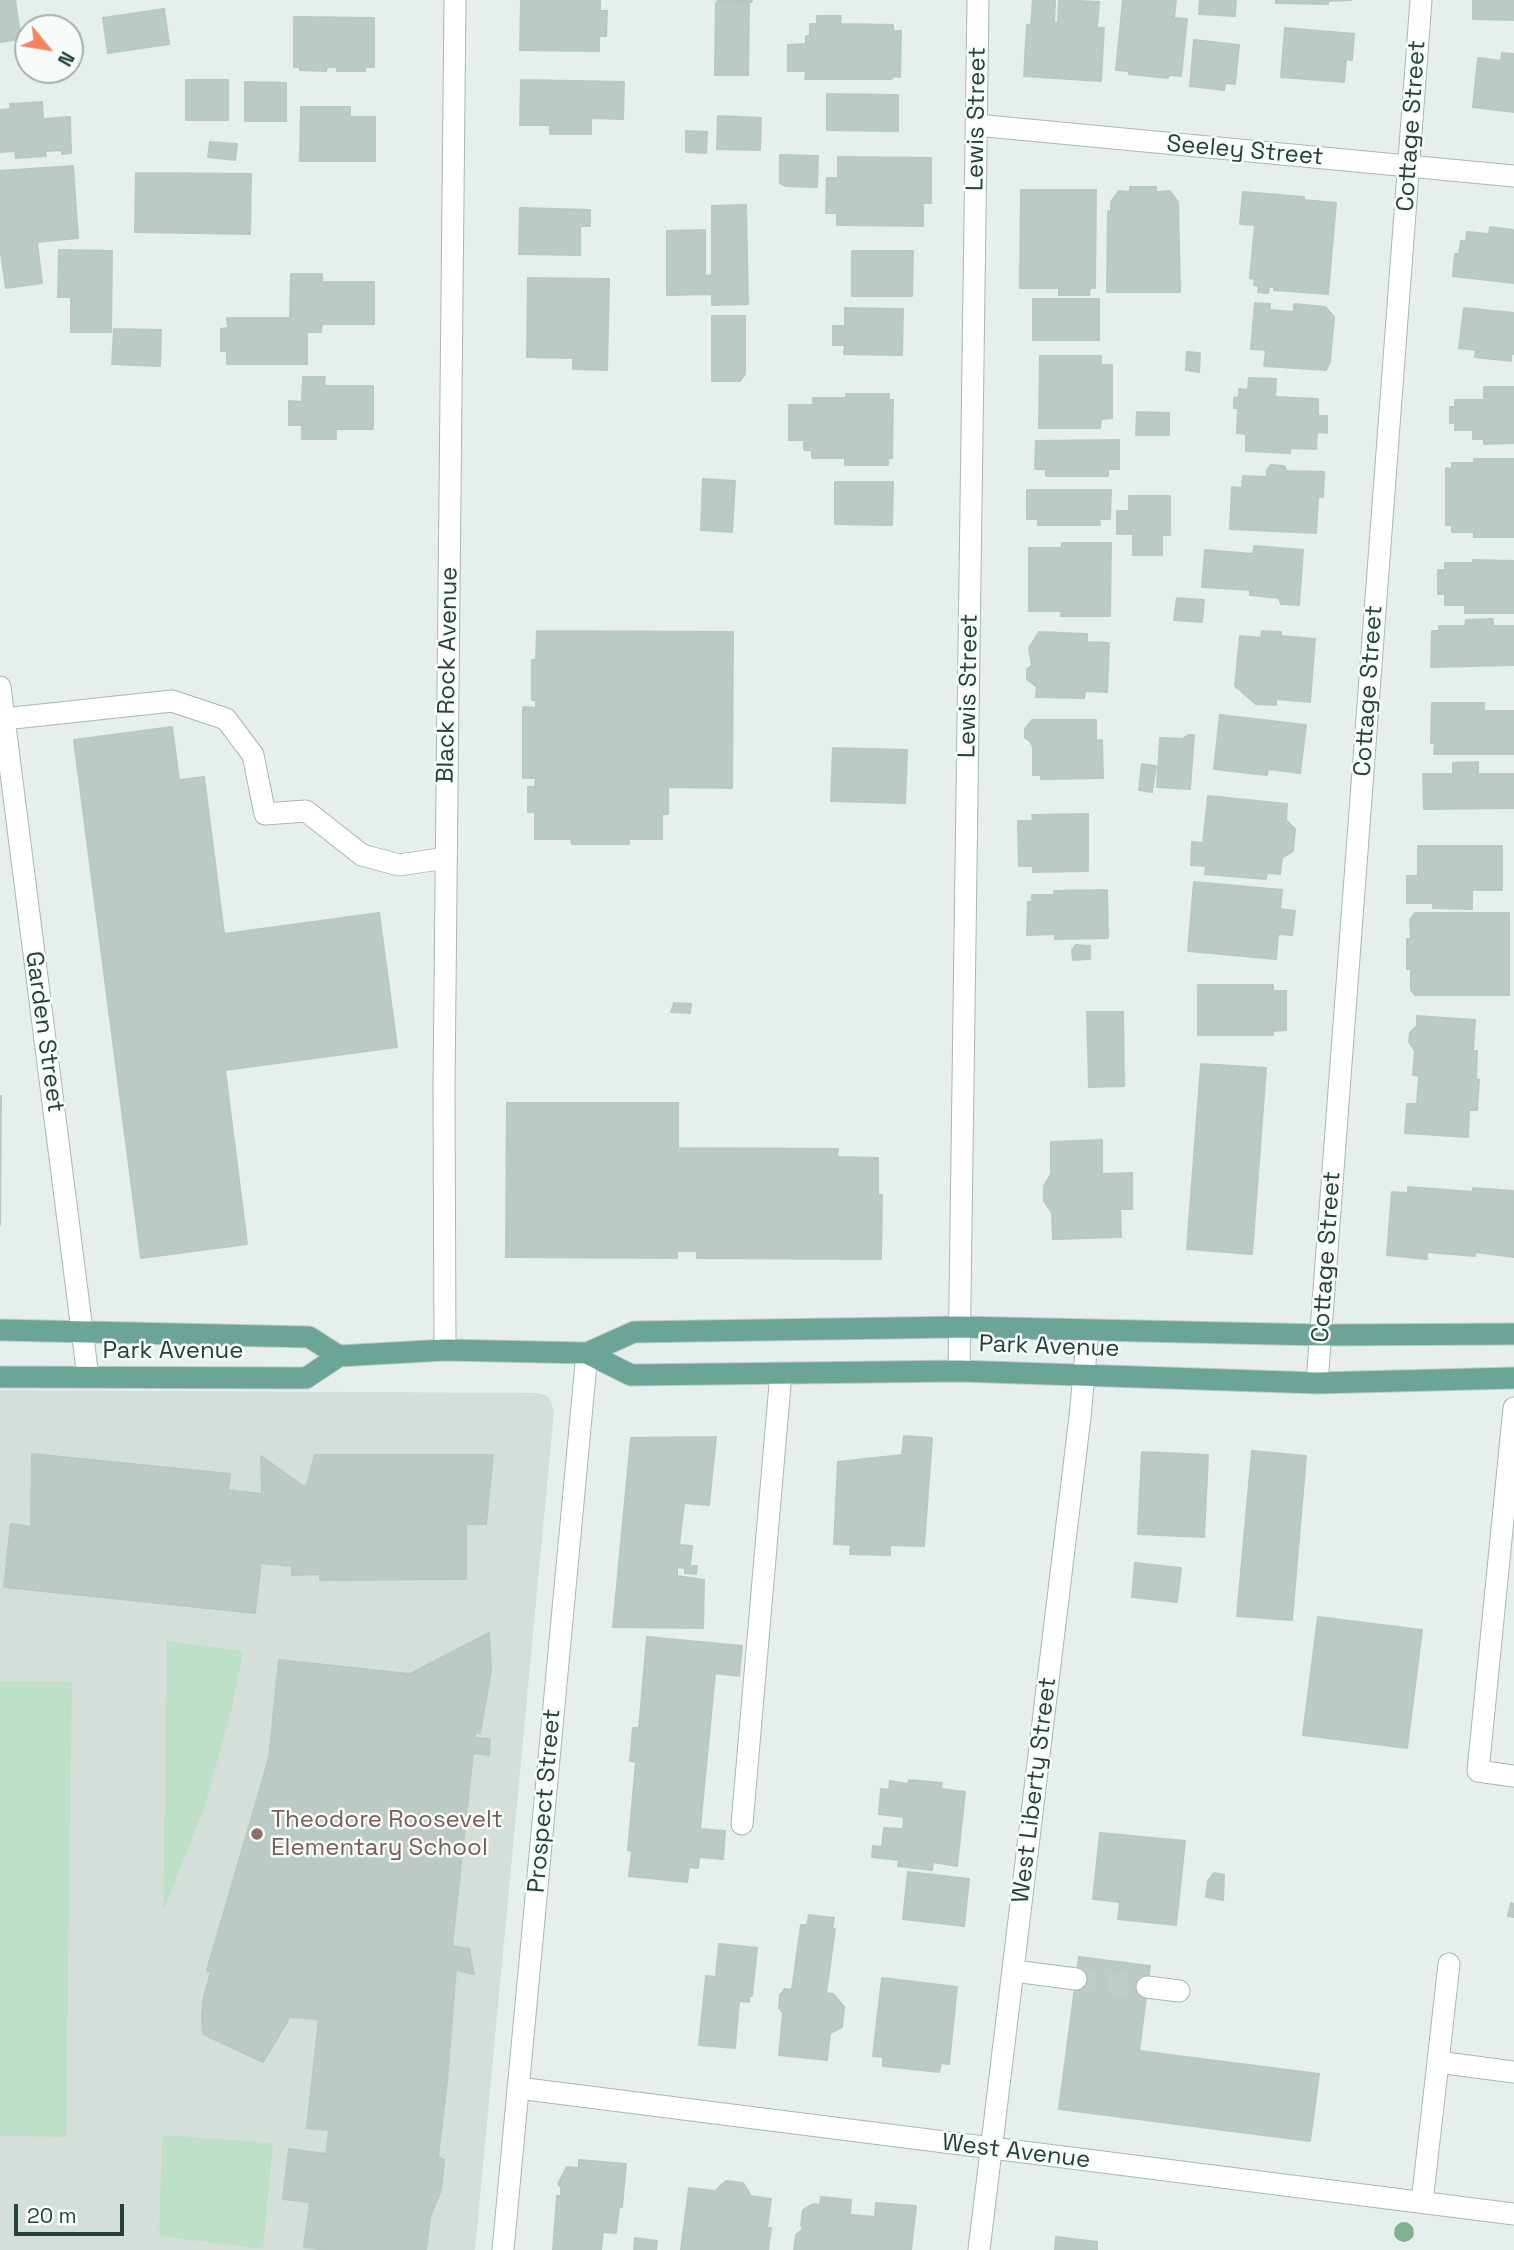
<!DOCTYPE html>
<style>
body{margin:0}
#map{position:relative;width:1514px;height:2250px;overflow:hidden;background:#e6efeb;font-family:"Space Grotesk",sans-serif}
canvas{display:block}
.north{position:absolute;left:14px;top:14px;width:70px;height:70px;box-sizing:border-box;background:#f7fbf9;border:2px solid #a3b1ad;border-radius:50%;rotate:120deg;font-size:19px;font-weight:700;line-height:28px;text-align:center;color:#24423a}
.north::after{content:'';display:block;margin:auto;width:24px;height:32px;background:#f4845f;clip-path:polygon(50% 0,100% 100%,50% 72%,0 100%)}
.scale{position:absolute;left:14px;top:2204px;width:110px;height:32px;box-sizing:border-box;border:4px solid #24423a;border-top:0;padding-left:9px;font-size:21px;line-height:24px;white-space:nowrap;color:#24423a;-webkit-text-stroke:5px #f7fbf9;paint-order:stroke}
</style>
<div id="map">
<canvas width="1514" height="2250"></canvas>
<div class="north">N</div>
<div class="scale">20 m</div>
</div>
<script>
const c = document.querySelector('canvas').getContext('2d');
c.lineJoin = 'round';
function fill(path, color) { c.fillStyle = color; c.fill(path, 'evenodd'); }
const toPath = rows => new Path2D(rows.map(r => 'M' + r).join(''));
function stroke(path, color, width, dash) { c.strokeStyle = color; c.lineWidth = width; c.lineCap = dash ? 'butt' : 'round'; c.setLineDash(dash || []); c.stroke(path); }
function drawText(font, color, halo, rows, align = 'center') {
  c.font = font + ' "Space Grotesk",sans-serif'; c.lineWidth = 5; c.setLineDash([]); c.textBaseline = 'middle'; c.strokeStyle = halo; c.fillStyle = color; for (const [text, x, y, turn = 0] of rows) {
    c.save(); c.translate(x, y); c.rotate((+turn || 0) * Math.PI / 180); c.textAlign = isNaN(turn) ? turn : align; if (halo) c.strokeText(text, 0, 0); c.fillText(text, 0, 0); c.restore();
  }
}
fill(toPath([
 [0,1390,538,1393,547,1396,551,1401,554,1412,475,2250,0,2250]
]), '#d4dfda');
fill(toPath([
 [167,1641,243,1651,231,1712,204,1809,163,1911],
 [0,1681,72,1682,66,2137,0,2136],
 [165,2135,273,2143,263,2249,159,2236,162,2140]
]), '#bfe0c8');
const building = toPath([
 [0,0,15,0,21,39,0,42,0,0],
 [521,0,600,0,600,11,607,11,606,36,599,36,599,51,520,50,521,0],
 [717,0,752,0,751,2,719,2,717,0],
 [1033,0,1055,0,1054,22,1058,23,1059,0,1099,2,1097,28,1104,28,1101,81,1024,76,1027,25,1031,25,1033,0],
 [1123,0,1176,0,1174,18,1187,19,1181,76,1169,75,1168,78,1129,74,1129,71,1116,70,1123,0],
 [1200,0,1236,0,1235,16,1199,14,1200,0],
 [1276,0,1351,0,1328,1,1328,4,1276,3,1276,0],
 [1473,0,1514,0,1514,20,1473,19,1473,0],
 [716,3,749,4,748,75,715,75,716,3],
 [164,9,169,44,108,53,103,18,164,9],
 [817,16,841,16,840,24,893,25,893,31,901,31,900,77,893,76,892,79,805,79,806,71,788,71,788,45,806,44,806,36,810,36,810,24,817,24,817,16],
 [294,17,374,18,374,67,365,67,365,71,337,71,337,67,327,67,326,71,300,70,300,67,294,67,294,17],
 [1285,28,1354,34,1352,60,1346,59,1344,82,1281,77,1285,28],
 [1194,40,1239,45,1235,84,1225,83,1224,90,1190,86,1194,40],
 [1502,53,1514,54,1514,112,1473,107,1478,58,1501,61,1502,53],
 [186,80,228,80,228,120,186,120,186,80],
 [521,80,624,82,623,119,591,118,591,134,550,134,550,125,520,125,521,80],
 [245,82,286,83,286,121,245,121,245,82],
 [827,94,898,95,898,131,827,130,827,94],
 [42,102,43,119,70,117,71,153,62,154,62,150,45,151,46,156,16,158,15,151,0,152,0,110,11,109,10,104,42,102],
 [301,107,350,107,350,117,375,117,375,161,300,161,301,107],
 [718,116,761,118,760,150,717,149,718,116],
 [686,131,707,132,706,153,686,152,686,131],
 [210,142,237,144,235,160,208,157,210,142],
 [780,155,818,156,817,187,786,186,780,183,780,155],
 [838,157,931,158,931,203,923,203,923,226,837,225,837,213,826,213,827,178,838,178,838,157],
 [73,166,78,238,37,242,42,283,6,288,0,246,0,171,73,166],
 [136,173,251,174,250,234,135,232,136,173],
 [1130,187,1156,187,1156,192,1170,191,1178,202,1180,292,1107,292,1108,211,1111,212,1111,202,1119,191,1130,192,1130,187],
 [1021,190,1096,190,1095,288,1090,288,1089,295,1059,295,1059,288,1020,288,1021,190],
 [1243,192,1304,197,1304,200,1336,203,1328,294,1274,290,1274,287,1269,287,1268,293,1258,292,1259,286,1254,285,1255,279,1250,278,1255,225,1240,224,1243,192],
 [746,205,748,304,712,305,712,294,667,295,667,231,705,230,705,276,712,275,712,206,746,205],
 [520,208,590,210,590,226,580,226,580,255,519,254,520,208],
 [1490,227,1513,230,1514,283,1453,276,1455,254,1459,254,1461,241,1466,241,1467,232,1489,234,1490,227],
 [59,250,112,251,111,332,71,332,71,297,58,297,59,250],
 [852,251,913,251,912,296,852,296,852,251],
 [291,274,322,274,322,282,374,282,374,324,322,324,321,332,307,332,307,364,227,364,227,351,221,351,221,329,228,328,227,318,290,318,291,274],
 [528,278,609,279,607,370,573,369,573,358,527,357,528,278],
 [1033,299,1099,299,1099,340,1033,340,1033,299],
 [1255,303,1270,304,1269,310,1294,312,1294,304,1325,307,1334,317,1330,362,1326,370,1264,366,1266,350,1251,349,1255,303],
 [845,308,903,309,902,355,844,354,845,345,833,345,833,326,845,326,845,308],
 [1464,308,1514,313,1514,354,1511,354,1511,361,1475,357,1476,350,1459,348,1464,308],
 [712,316,745,316,745,374,740,381,712,381,712,316],
 [114,329,161,330,160,366,112,364,114,329],
 [1187,352,1200,353,1199,372,1186,370,1187,352],
 [1040,356,1101,356,1101,365,1112,365,1112,418,1101,419,1100,428,1039,428,1040,356],
 [303,377,325,377,324,386,373,386,373,429,336,429,336,439,302,439,302,425,289,425,289,401,302,402,303,377],
 [1249,378,1276,379,1275,397,1318,399,1318,416,1327,416,1327,433,1317,432,1316,449,1290,448,1290,453,1246,451,1246,434,1237,433,1238,408,1234,408,1234,398,1239,397,1239,389,1248,390,1249,378],
 [1484,387,1514,387,1514,443,1484,444,1484,439,1473,439,1473,430,1455,430,1455,423,1450,423,1450,407,1455,407,1455,400,1484,400,1484,387],
 [846,394,889,394,889,400,893,400,892,458,888,458,888,465,845,465,845,458,812,458,812,450,804,450,804,440,789,440,789,405,813,405,813,398,846,398,846,394],
 [1137,412,1169,413,1169,435,1136,435,1137,412],
 [1119,440,1119,469,1108,469,1108,476,1046,476,1046,469,1035,469,1036,441,1119,440],
 [1474,459,1514,459,1514,537,1474,537,1474,532,1452,532,1452,525,1446,525,1446,468,1452,469,1452,463,1474,463,1474,459],
 [1271,465,1284,466,1287,471,1324,472,1323,497,1318,497,1316,533,1230,529,1232,487,1242,488,1243,476,1267,477,1267,470,1271,465],
 [703,479,735,481,732,532,701,530,703,479],
 [835,482,893,482,892,525,835,524,835,482],
 [1027,490,1111,490,1110,519,1099,519,1100,525,1038,525,1038,519,1027,519,1027,490],
 [1129,496,1170,496,1170,535,1162,535,1162,555,1133,555,1133,534,1117,534,1117,511,1129,511,1129,496],
 [1062,543,1111,543,1110,616,1061,616,1061,611,1029,611,1029,548,1062,548,1062,543],
 [1254,546,1303,550,1299,605,1281,604,1279,598,1250,595,1250,590,1202,587,1205,550,1253,554,1254,546],
 [1473,560,1514,561,1514,613,1465,613,1465,605,1445,605,1445,594,1438,594,1438,570,1445,570,1445,563,1473,563,1473,560],
 [1177,598,1204,600,1202,622,1174,620,1177,598],
 [1493,619,1493,626,1514,626,1514,665,1431,667,1432,631,1439,631,1439,626,1465,626,1466,620,1493,619],
 [537,631,733,632,732,788,668,787,668,814,662,814,662,839,629,839,629,844,572,844,571,839,535,839,535,812,528,812,528,787,535,787,536,778,523,778,523,707,536,708,536,700,532,700,532,660,536,660,537,631],
 [1262,631,1281,632,1281,636,1315,639,1310,702,1276,699,1276,705,1256,704,1235,686,1240,636,1261,638,1262,631],
 [1039,632,1087,634,1087,642,1109,643,1107,692,1085,691,1084,698,1036,697,1037,687,1027,679,1027,669,1032,666,1029,648,1039,632],
 [1432,703,1484,703,1484,711,1514,711,1514,754,1434,754,1435,743,1431,743,1432,703],
 [1220,715,1306,725,1300,773,1268,769,1267,775,1214,769,1220,715],
 [1032,720,1096,720,1096,741,1102,740,1103,778,1041,779,1041,775,1033,775,1033,747,1030,741,1025,738,1025,729,1032,720],
 [172,727,179,780,204,777,224,934,379,913,397,1047,225,1070,247,1244,141,1258,74,740,172,727],
 [1188,735,1194,735,1190,789,1157,787,1160,738,1183,739,1188,735],
 [833,748,907,750,905,803,831,801,833,748],
 [1478,762,1478,774,1514,774,1514,808,1424,809,1423,774,1453,774,1453,763,1478,762],
 [1142,764,1156,766,1152,792,1139,790,1142,764],
 [1208,796,1287,804,1286,820,1295,829,1293,851,1282,858,1280,874,1267,873,1266,879,1205,874,1206,866,1191,865,1192,842,1203,843,1208,796],
 [1088,814,1088,871,1033,872,1033,866,1019,866,1018,821,1033,821,1032,815,1088,814],
 [1418,846,1502,846,1502,890,1472,890,1472,909,1433,908,1433,903,1407,903,1407,876,1418,876,1418,846],
 [1194,882,1282,890,1280,909,1295,911,1292,935,1278,934,1276,959,1188,951,1194,882],
 [1107,890,1108,938,1055,939,1055,934,1027,935,1028,902,1032,902,1032,895,1055,895,1054,891,1107,890],
 [1415,913,1509,913,1509,995,1415,995,1411,990,1411,969,1407,969,1407,939,1411,939,1410,920,1415,913],
 [1076,945,1090,946,1090,959,1073,960,1072,950,1076,945],
 [1198,985,1273,985,1273,991,1286,991,1286,1030,1273,1031,1273,1035,1198,1035,1198,985],
 [674,1003,691,1004,690,1013,671,1012,674,1003],
 [1087,1012,1123,1012,1124,1086,1089,1087,1087,1012],
 [1417,1016,1475,1020,1473,1051,1477,1051,1476,1079,1479,1080,1477,1110,1469,1110,1468,1137,1405,1133,1407,1104,1417,1104,1419,1076,1413,1075,1415,1051,1409,1042,1410,1033,1417,1026,1417,1016],
 [1201,1064,1266,1068,1252,1254,1187,1249,1201,1064],
 [0,1096,1,1096,0,1225,0,1096],
 [507,1103,678,1103,678,1148,838,1149,837,1157,878,1158,878,1195,882,1195,881,1259,697,1258,697,1251,677,1251,677,1258,506,1257,507,1103],
 [1102,1140,1102,1174,1132,1173,1132,1209,1120,1209,1121,1237,1053,1239,1052,1213,1044,1201,1044,1186,1051,1174,1051,1142,1102,1140],
 [1408,1187,1473,1192,1473,1188,1513,1191,1514,1257,1475,1252,1475,1256,1427,1252,1427,1259,1387,1255,1392,1192,1408,1193,1408,1187],
 [904,1436,932,1438,924,1546,890,1545,890,1555,850,1554,851,1545,834,1544,838,1462,902,1455,904,1436],
 [716,1437,709,1505,684,1503,679,1545,692,1546,690,1566,697,1566,696,1574,685,1573,685,1568,677,1567,677,1576,704,1580,703,1628,613,1627,631,1438,716,1437],
 [1252,1451,1306,1456,1292,1620,1237,1616,1252,1451],
 [1142,1452,1208,1455,1204,1537,1138,1534,1142,1452],
 [32,1454,230,1474,228,1490,262,1494,261,1456,303,1486,307,1485,315,1455,493,1455,486,1524,466,1524,466,1579,320,1580,320,1574,292,1575,292,1566,261,1563,255,1613,4,1587,11,1524,31,1527,32,1454],
 [1135,1563,1181,1568,1177,1602,1132,1597,1135,1563],
 [1318,1617,1422,1630,1407,1748,1303,1735,1318,1617],
 [489,1633,491,1670,480,1733,475,1733,475,1738,490,1739,489,1755,473,1753,452,1946,469,1949,474,1974,456,1970,447,2081,438,2157,444,2160,441,2190,430,2217,426,2250,328,2250,304,2247,310,2202,283,2199,289,2149,326,2154,329,2130,307,2128,319,2019,290,2017,263,2062,203,2034,202,2015,204,1996,211,1972,207,1970,269,1758,279,1660,410,1674,489,1633],
 [647,1637,742,1646,739,1676,715,1673,700,1829,725,1831,723,1859,699,1857,698,1868,689,1867,687,1882,629,1876,632,1851,628,1850,636,1762,630,1761,633,1728,639,1728,647,1637],
 [909,1780,942,1783,941,1789,965,1792,957,1866,933,1862,932,1870,898,1866,899,1860,872,1857,873,1846,882,1847,884,1828,903,1829,904,1817,879,1814,881,1789,889,1790,890,1781,908,1784,909,1780],
 [1100,1833,1185,1841,1176,1925,1118,1919,1120,1902,1093,1899,1100,1833],
 [908,1872,969,1879,964,1926,903,1919,908,1872],
 [1214,1873,1224,1875,1223,1900,1206,1897,1208,1881,1214,1873],
 [1511,1903,1514,1904,1514,1917,1508,1916,1511,1903],
 [809,1915,834,1918,832,1929,835,1929,826,1993,833,1994,844,2007,842,2027,830,2033,827,2060,779,2055,783,2013,779,2008,780,1995,785,1989,792,1990,801,1925,807,1925,809,1915],
 [719,1944,757,1948,752,1996,749,1996,749,2002,739,2001,735,2048,699,2045,706,1976,716,1977,719,1944],
 [1079,1957,1150,1966,1139,2051,1319,2074,1310,2141,1059,2109,1079,1957],
 [882,1978,957,1987,949,2064,941,2063,939,2072,883,2066,883,2057,873,2056,882,1978],
 [579,2160,626,2164,622,2207,619,2207,616,2233,603,2232,601,2250,553,2250,557,2196,561,2196,561,2187,558,2184,567,2167,579,2168,579,2160],
 [726,2181,743,2183,751,2196,771,2199,767,2228,771,2228,768,2250,681,2250,689,2188,715,2191,726,2181],
 [821,2197,851,2200,850,2215,875,2217,876,2203,916,2206,911,2250,794,2250,796,2235,803,2229,801,2225,803,2210,813,2204,820,2205,821,2197],
 [1056,2237,1097,2242,1097,2250,1055,2250,1056,2237],
 [635,2238,657,2241,656,2250,634,2250,635,2238]
]);
fill(building, '#bbcac4');
stroke(building, '#b8c9c2', 2);
stroke(toPath([
 [1076,1979,1147,1987]
]), '#bfccc8', 21, [21, 10]);
const minor = toPath([
 [976,125,1514,176],
 [0,687,88,1377],
 [4,719,172,701,226,719,253,755,265,814,306,811,362,855,399,865,446,858],
 [445,1350,444,1086,455,0],
 [959,1371,978,0],
 [1317,1383,1421,0],
 [1514,1408,1478,1771,1514,1776],
 [742,1824,781,1373],
 [1014,1971,1076,1979],
 [1147,1987,1179,1991],
 [1438,2062,1449,1964],
 [518,2088,1514,2214],
 [1422,2202,1438,2062,1514,2072],
 [503,2250,587,1353],
 [979,2250,1080,1417,1088,1330]
]);
const major = toPath([
 [0,1330,309,1337,339,1356],
 [587,1353,631,1375,959,1371,1317,1383,1514,1378],
 [0,1377,306,1378,339,1356,445,1350,587,1353,634,1332,959,1327,1321,1335,1514,1334]
]);
stroke(minor, '#a8b8b2', 23);
stroke(major, '#c2cac8', 23);
stroke(minor, '#fff', 21);
stroke(major, '#6aa596', 21);
c.fillStyle = '#80af93';
for (const [x, y] of [
 [1404,2232]
]) { c.beginPath(); c.arc(x, y, 10, 0, 2 * Math.PI); c.fill(); }
for (const [x, y, r, color] of [
 [257,1834,7,"#8d6e63"]
]) { const dot = new Path2D(); dot.arc(x, y, r, 0, 2 * Math.PI); c.fillStyle = color; c.fill(dot); stroke(dot, '#f7fbf9', 2.5); }
drawText('24px', '#24423a', '#f7fbf9', [
 ["Lewis Street",977,119,-89],
 ["Cottage Street",1412,126,-86],
 ["Seeley Street",1245,151,5],
 ["Black Rock Avenue",448,675,-89],
 ["Lewis Street",969,686,-89],
 ["Cottage Street",1369,691,-86],
 ["Garden Street",44,1032,82],
 ["Cottage Street",1327,1257,-86],
 ["Park Avenue",1049,1347,2],
 ["Park Avenue",173,1351],
 ["West Liberty Street",1035,1790,-83],
 ["Prospect Street",545,1801,-85],
 ["West Avenue",1016,2152,7]
]);
drawText('24px', '#785e54', '#f7fbf9', [
 ["Theodore Roosevelt",271,1820],
 ["Elementary School",271,1848]
], 'left');
</script>
